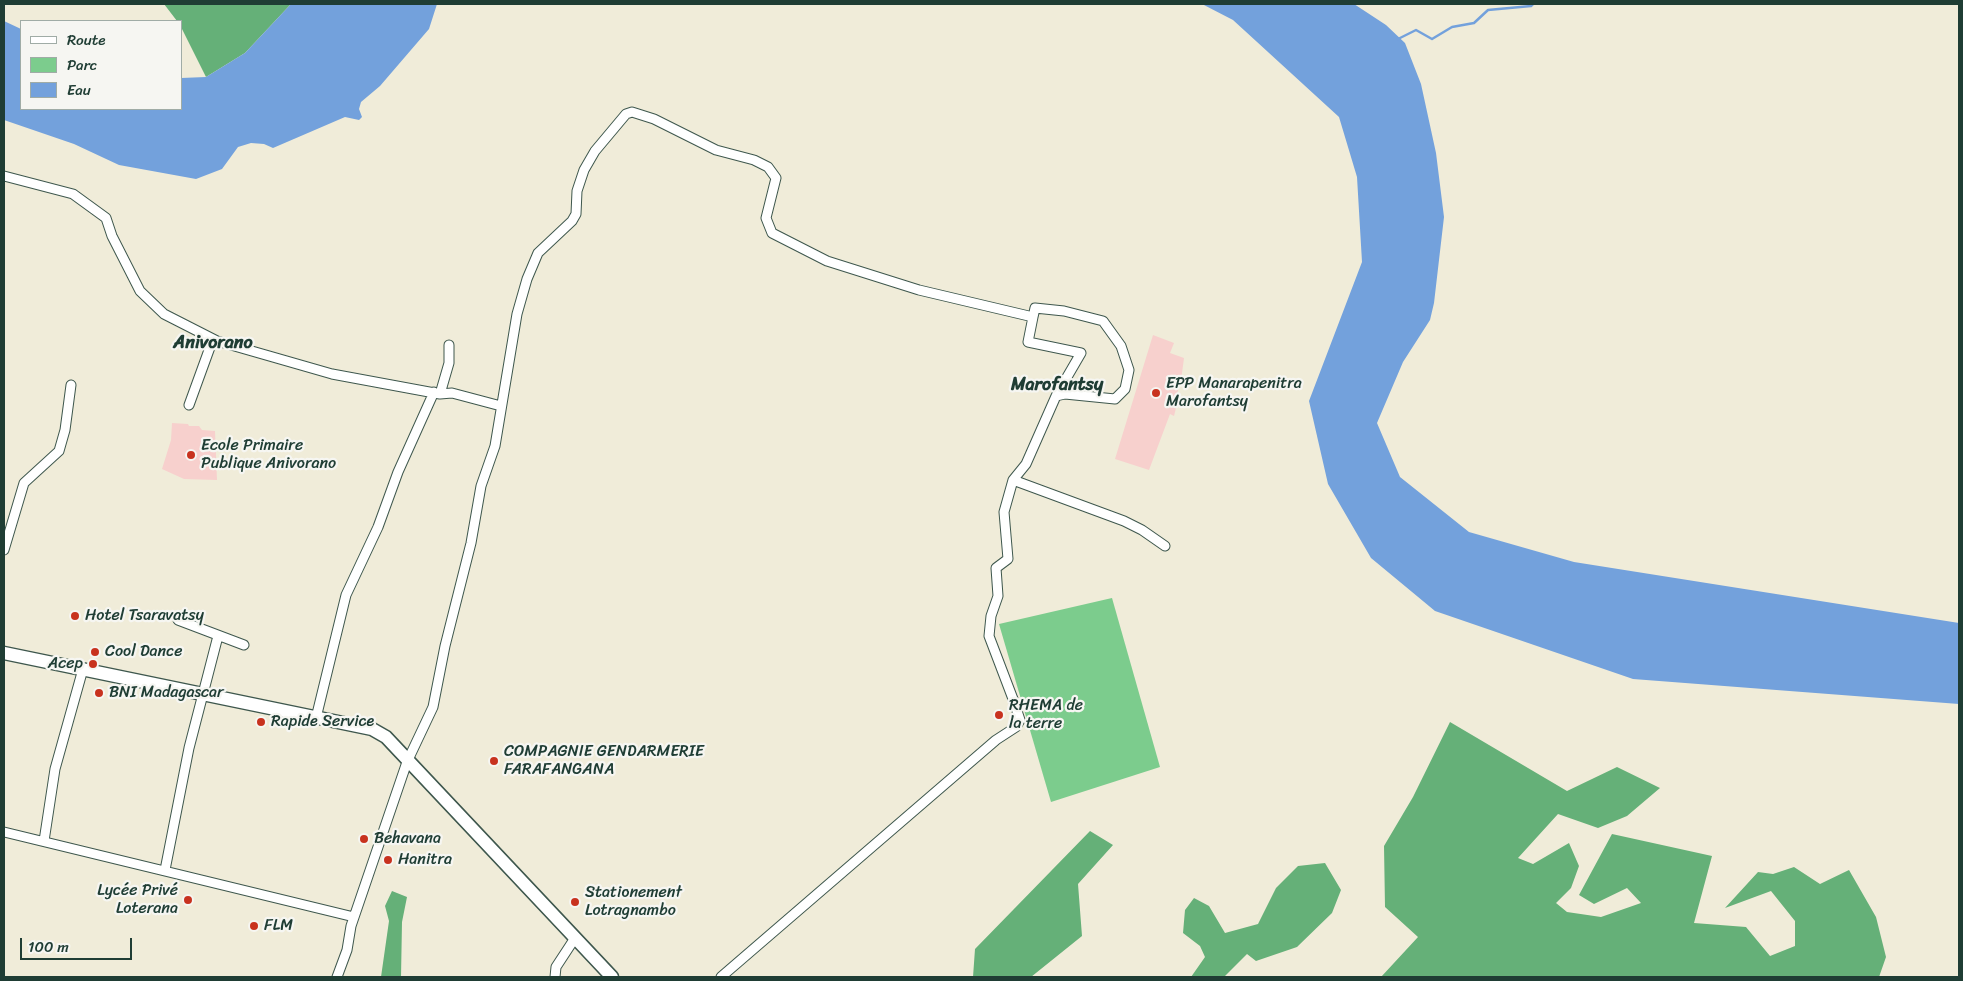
<!DOCTYPE html>
<meta charset="utf-8">
<style>
body{margin:0}
#map{position:relative;width:1963px;height:981px;overflow:hidden;background:#f0ecd9;font-family:Sriracha,sans-serif}
canvas{display:block}
.frame{position:absolute;inset:0;border:5px solid #1f3d34;pointer-events:none}
.legend{position:absolute;left:20px;top:20px;width:162px;height:90px;box-sizing:border-box;background:#f6f6f2;border:1px solid #a0aca6;margin:0;padding:6px 9px;list-style:none;font-size:15px;color:#1f3d34}
.legend li{display:flex;align-items:center;gap:10px;height:25px}
.legend b{width:25px;border:1px solid #a0aca6}
.scale{position:absolute;left:20px;top:938px;width:112px;height:22px;box-sizing:border-box;border:2px solid #1f3d34;border-top:0;padding-left:6px;font-size:15px;line-height:18px;white-space:nowrap;color:#1f3d34;-webkit-text-stroke:4px #f6f6f2;paint-order:stroke}
</style>
<div id="map">
<canvas width="1963" height="981"></canvas>
<div class="frame"></div>
<ul class="legend">
<li><b style="height:6px;background:#fff"></b>Route</li>
<li><b style="height:14px;background:#7ccc8d"></b>Parc</li>
<li><b style="height:14px;background:#73a1dc"></b>Eau</li>
</ul>
<div class="scale">100 m</div>
</div>
<script>
const c = document.querySelector('canvas').getContext('2d');
c.lineJoin = 'round';
function fill(path, color) { c.fillStyle = color; c.fill(path, 'evenodd'); }
const toPath = rows => new Path2D(rows.map(r => 'M' + r).join(''));
function stroke(path, color, width, dash) { c.strokeStyle = color; c.lineWidth = width; c.lineCap = dash ? 'butt' : 'round'; c.setLineDash(dash || []); c.stroke(path); }
function drawText(font, color, halo, rows, align = 'center') {
  c.font = font + ' Sriracha,sans-serif'; c.lineWidth = 4.5; c.setLineDash([]); c.textBaseline = 'middle'; c.strokeStyle = halo; c.fillStyle = color; for (const [text, x, y, turn = 0] of rows) {
    c.save(); c.translate(x, y); c.rotate((+turn || 0) * Math.PI / 180); c.textAlign = isNaN(turn) ? turn : align; if (halo) c.strokeText(text, 0, 0); c.fillText(text, 0, 0); c.restore();
  }
}
fill(toPath([
 [1153,335,1174,343,1170,353,1184,358,1181,381,1173,406,1176,408,1174,416,1170,414,1149,470,1115,459],
 [172,423,188,424,189,426,199,426,202,430,215,431,217,480,184,479,162,469,171,440]
]), '#f7d0cd');
fill(toPath([
 [1112,598,1160,767,1051,802,999,624]
]), '#7ccc8d');
fill(toPath([
 [164,4,291,4,245,53,206,77,181,27,181,21,177,21],
 [1450,722,1567,791,1617,767,1660,788,1627,816,1598,828,1558,814,1518,858,1533,864,1569,843,1579,866,1571,888,1556,903,1567,912,1601,917,1641,903,1627,888,1594,904,1579,895,1612,834,1712,856,1694,923,1746,927,1770,956,1795,946,1795,921,1771,891,1725,908,1758,872,1773,874,1794,867,1820,884,1849,870,1876,917,1886,957,1879,977,1381,977,1418,937,1385,907,1384,846,1413,797],
 [1090,831,1113,845,1078,884,1082,936,1031,977,973,977,975,949],
 [1325,863,1341,890,1332,913,1297,947,1256,961,1247,954,1224,977,1191,977,1205,957,1200,946,1183,933,1185,910,1194,898,1209,906,1225,933,1258,924,1276,888,1298,866],
 [392,891,407,897,402,922,401,977,381,977,389,921,385,906]
]), '#65b078');
fill(toPath([
 [291,4,437,4,429,29,380,86,361,102,359,109,362,117,359,120,345,117,273,148,264,144,251,143,238,147,222,169,196,179,119,165,74,144,4,120,4,21,21,29,21,109,181,109,181,78,206,77,245,53],
 [1202,4,1354,4,1386,25,1405,43,1421,84,1436,153,1444,217,1434,303,1430,320,1403,362,1377,423,1400,477,1469,532,1574,562,1959,623,1959,704,1633,679,1435,611,1371,558,1328,484,1309,401,1362,262,1357,177,1339,117,1233,20]
]), '#73a1dc');
stroke(toPath([
 [1398,39,1416,30,1432,39,1452,27,1474,23,1488,10,1531,6,1533,4]
]), '#73a1dc', 2.5);
const street = toPath([
 [4,176,73,194,106,218,112,236,140,291,164,314,217,341,332,374,440,394,452,393,501,406],
 [440,394,449,363,449,345],
 [189,405,213,339],
 [1013,480,1124,521,1142,530,1165,546],
 [4,550,24,483,59,451,65,430,71,385],
 [178,620,244,645],
 [316,718,346,595,378,527,398,472,434,392],
 [4,832,354,917],
 [44,841,55,769,83,669],
 [165,870,189,748,218,636],
 [337,977,347,950,351,926,407,762,433,707,445,646,471,543,481,486,495,446,517,314,527,279,538,253,572,221,576,214,577,191,584,170,595,151,626,114,632,112,654,119,716,150,754,160,768,167,776,178,766,218,772,233,827,261,919,290,1033,317,1028,342,1081,353,1056,396],
 [555,977,556,967,575,938],
 [721,977,996,740,1016,727,1020,720,1013,699,989,636,991,616,998,596,996,568,1008,559,1004,512,1013,480,1026,464,1056,396,1065,394,1115,399,1125,389,1129,370,1121,346,1103,321,1064,311,1035,308,1033,317]
]);
const secondary = toPath([
 [4,653,372,729,386,737,612,977]
]);
stroke(street, '#3e574d', 11);
stroke(secondary, '#3e574d', 15);
stroke(street, '#fff', 9);
stroke(secondary, '#fff', 12);
for (const [x, y, r, color] of [
 [1156,393,5,"#c8321e"],
 [191,455,5,"#c8321e"],
 [75,616,5,"#c8321e"],
 [95,652,5,"#c8321e"],
 [93,664,5,"#c8321e"],
 [99,693,5,"#c8321e"],
 [999,715,5,"#c8321e"],
 [261,722,5,"#c8321e"],
 [494,761,5,"#c8321e"],
 [364,839,5,"#c8321e"],
 [388,860,5,"#c8321e"],
 [188,900,5,"#c8321e"],
 [575,902,5,"#c8321e"],
 [254,926,5,"#c8321e"]
]) { const dot = new Path2D(); dot.arc(x, y, r, 0, 2 * Math.PI); c.fillStyle = color; c.fill(dot); stroke(dot, '#f6f6f2', 2); }
drawText('16px', '#1f3d34', '#f6f6f2', [
 ["EPP Manarapenitra",1166,384],
 ["Marofantsy",1166,402],
 ["Ecole Primaire",201,446],
 ["Publique Anivorano",201,464],
 ["Hotel Tsaravatsy",85,616],
 ["Cool Dance",105,652],
 ["Acep",83,664,"right"],
 ["BNI Madagascar",109,693],
 ["RHEMA de",1009,706],
 ["la terre",1009,724],
 ["Rapide Service",271,722],
 ["COMPAGNIE GENDARMERIE",504,752],
 ["FARAFANGANA",504,770],
 ["Behavana",374,839],
 ["Hanitra",398,860],
 ["Lycée Privé",178,891,"right"],
 ["Loterana",178,909,"right"],
 ["Stationement",585,893],
 ["Lotragnambo",585,911],
 ["FLM",264,926]
], 'left');
drawText('bold 18px', '#1f3d34', '#f6f6f2', [
 ["Anivorano",213,343],
 ["Marofantsy",1057,385]
]);
</script>
